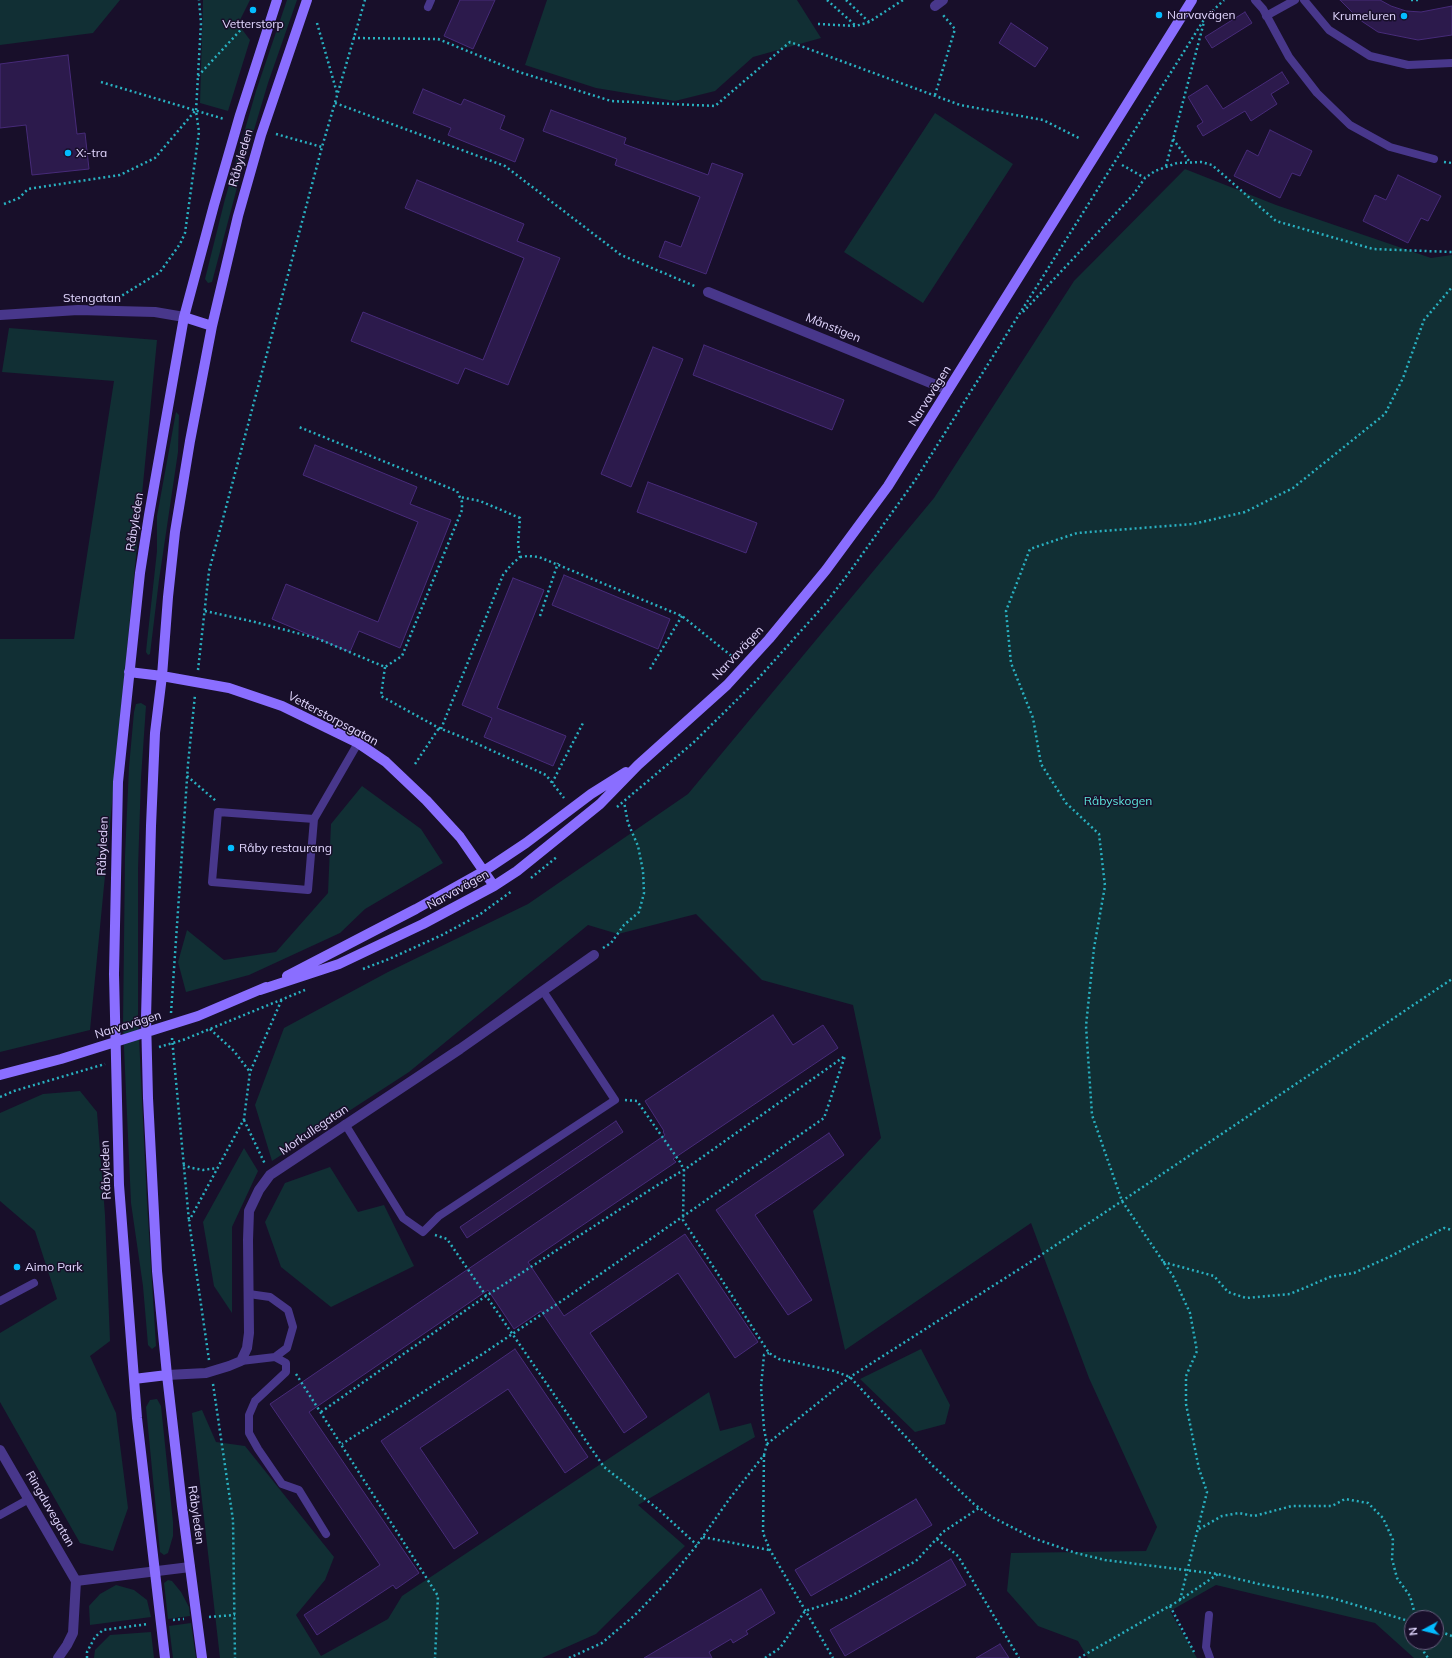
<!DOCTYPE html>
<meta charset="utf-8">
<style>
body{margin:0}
#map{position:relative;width:1452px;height:1658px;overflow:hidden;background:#180f2a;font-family:Mulish,sans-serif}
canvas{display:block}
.north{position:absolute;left:1404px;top:1610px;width:40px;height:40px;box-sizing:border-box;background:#180f2a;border:1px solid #695f7f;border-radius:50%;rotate:263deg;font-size:11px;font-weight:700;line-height:16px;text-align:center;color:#e2d7ff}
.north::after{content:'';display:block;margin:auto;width:14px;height:18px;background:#03bcff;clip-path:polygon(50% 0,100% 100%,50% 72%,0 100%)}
</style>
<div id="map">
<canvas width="1452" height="1658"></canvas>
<div class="north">N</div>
</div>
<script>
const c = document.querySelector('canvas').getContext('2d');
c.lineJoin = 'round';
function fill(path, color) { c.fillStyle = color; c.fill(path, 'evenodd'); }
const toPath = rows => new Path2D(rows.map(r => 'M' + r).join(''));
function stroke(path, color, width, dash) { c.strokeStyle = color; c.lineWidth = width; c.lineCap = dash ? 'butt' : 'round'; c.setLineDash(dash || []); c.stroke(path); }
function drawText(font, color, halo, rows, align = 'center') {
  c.font = font + ' Mulish,sans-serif'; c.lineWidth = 3; c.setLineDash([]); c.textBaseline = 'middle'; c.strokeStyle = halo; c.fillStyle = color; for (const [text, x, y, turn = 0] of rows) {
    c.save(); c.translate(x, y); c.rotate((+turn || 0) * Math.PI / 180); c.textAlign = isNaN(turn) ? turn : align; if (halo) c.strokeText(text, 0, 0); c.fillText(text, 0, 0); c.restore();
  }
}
fill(toPath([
 [0,0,120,0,93,33,0,45],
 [203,0,250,0,238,24,250,40,228,111,200,103],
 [287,0,297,0,268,83,239,180,212,282,208,283,205,279,225,199,256,91],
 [547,0,797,0,821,38,753,57,715,91,675,101,596,88,525,65],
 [935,113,1013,164,923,303,844,252],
 [1185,169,1276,205,1431,258,1452,255,1452,1658,1414,1658,1375,1623,1216,1585,1170,1611,1197,1658,1088,1658,1078,1641,1038,1626,1007,1591,1011,1553,1146,1551,1157,1527,1089,1378,1031,1223,845,1350,813,1211,881,1138,853,1005,762,980,696,914,618,934,588,925,409,1072,272,1161,255,1105,284,1028,388,972,528,904,688,794,934,498,1074,281],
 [1412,1618,1436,1618,1436,1642,1412,1642],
 [9,328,157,340,90,1030,0,1052,0,639,74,639,114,381,2,372],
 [176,412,179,415,178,452,159,580,150,654,148,655,146,652,147,642,157,551,157,516],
 [141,703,146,706,141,778,138,869,138,1017,147,1202,156,1346,152,1349,148,1345,143,1286,131,1203,123,1026,125,856,129,767,134,712,136,704],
 [362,786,421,829,443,863,365,909,340,933,249,975,186,992,178,962,187,930,224,960,276,952,328,893,331,824],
 [80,1091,97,1112,105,1215,110,1341,90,1356,116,1413,128,1508,113,1551,80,1543,0,1402,0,1333,57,1299,35,1231,0,1201,0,1113,43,1094],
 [244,1148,258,1171,232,1227,232,1313,214,1286,203,1222],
 [330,1167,358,1212,384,1205,414,1266,331,1307,281,1267,265,1222,285,1183],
 [921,1349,950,1405,945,1424,915,1432,860,1379],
 [709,1392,720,1431,751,1423,755,1437,638,1505,685,1546,596,1634,542,1658,220,1658,192,1413,202,1410,216,1442,245,1446,334,1557,325,1580,296,1615,321,1656,388,1619,402,1596],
 [157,1399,161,1406,173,1522,173,1536,168,1553,164,1555,160,1552,146,1407,150,1400],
 [168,1580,172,1581,181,1592,189,1607,190,1616,168,1619,164,1583],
 [116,1585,134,1590,147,1600,151,1617,90,1625,89,1606,100,1594],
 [191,1623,196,1658,173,1658,169,1626],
 [151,1632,154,1658,94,1658,95,1650,110,1635]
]), '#112f34');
const building = toPath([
 [460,0,495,0,473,49,444,36,460,0],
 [1340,0,1380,0,1391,6,1406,11,1421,12,1452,6,1452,35,1418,40,1378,32,1360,20,1340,0],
 [1245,12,1252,23,1212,48,1205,37,1245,12],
 [1011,23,1048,48,1035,67,999,43,1011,23],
 [68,55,77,134,85,133,89,169,32,175,26,125,0,128,0,64,68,55],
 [1282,72,1289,83,1271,94,1277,104,1251,121,1245,111,1203,136,1197,126,1203,122,1188,97,1207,85,1223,109,1282,72],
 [423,89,461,105,464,99,505,116,500,129,524,139,515,162,448,135,451,128,413,113,423,89],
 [551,110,626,138,624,144,708,175,712,163,743,174,706,274,659,257,665,241,681,247,700,197,615,165,617,159,543,131,551,110],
 [1270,130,1312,151,1300,176,1292,173,1280,198,1234,176,1247,150,1258,156,1270,130],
 [1398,175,1441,196,1428,221,1421,218,1408,243,1363,221,1375,195,1386,200,1398,175],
 [417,180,524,224,517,241,560,258,508,385,465,368,458,384,351,341,363,312,483,360,524,258,405,208,417,180],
 [704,345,844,400,832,430,693,375,704,345],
 [653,347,683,359,631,487,601,474,653,347],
 [315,445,417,487,410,504,451,520,400,648,359,631,350,652,272,619,286,584,378,622,418,522,303,475,315,445],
 [648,482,757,523,746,553,637,512,648,482],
 [564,575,670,619,658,649,552,605,564,575],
 [513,578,544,590,497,708,566,736,553,766,484,737,492,718,462,705,513,578],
 [773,1015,793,1045,823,1025,838,1048,673,1159,676,1162,528,1262,564,1316,685,1234,758,1342,735,1358,678,1273,590,1333,647,1417,624,1433,541,1311,514,1329,488,1290,309,1412,419,1573,396,1589,393,1585,317,1635,304,1615,380,1565,270,1404,665,1135,663,1132,664,1131,645,1101,773,1015],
 [616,1121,623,1132,467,1238,460,1227,616,1121],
 [829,1133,844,1155,755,1215,812,1300,788,1315,716,1210,829,1133],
 [515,1349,588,1457,565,1473,508,1389,420,1448,478,1533,454,1549,381,1441,515,1349],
 [916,1499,932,1525,811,1596,795,1570,916,1499],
 [951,1559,966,1585,845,1656,830,1630,951,1559],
 [761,1589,775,1613,746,1631,748,1634,733,1643,731,1639,709,1652,712,1658,644,1658,761,1589],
 [1000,1644,1009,1658,976,1658,1000,1644]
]);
fill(building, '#2c1a4c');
stroke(building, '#472b79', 1);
stroke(toPath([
 [827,0,856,26],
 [846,0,869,22],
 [1411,0,1420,0],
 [317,23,337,93],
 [818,24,856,26,869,22,903,0],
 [353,38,438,39,519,72,611,101,715,106,790,42,960,105,1043,120,1079,138],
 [198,76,248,22],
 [101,82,224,119],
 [935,95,955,29,943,15],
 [335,103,505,166,621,255,697,287],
 [276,134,322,147],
 [1173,139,1189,161],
 [1444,162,1452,163],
 [1122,165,1145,178],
 [1166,166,1204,22],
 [4,204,19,198,28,189,120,175,155,158,195,111],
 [118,298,160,272,180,244,185,233,199,132,196,111,201,23,199,0],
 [1023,312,1133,195,1145,178,1155,171,1177,163,1201,162,1212,165,1276,221,1373,249,1452,252],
 [520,557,528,556,539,557,682,616,734,658],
 [205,611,255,622,316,638,385,667,402,656,462,510,462,502,457,491,299,427],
 [540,616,558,563],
 [385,667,381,696,439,728,462,737,546,775,564,798],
 [650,669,682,616],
 [198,670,209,571,322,147,365,0],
 [441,729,503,575,511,565,520,557,518,544,520,518,480,501,460,497],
 [415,764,439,728],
 [187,776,216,801],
 [552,783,583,723],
 [617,807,693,743,756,681,826,603,851,570,916,479,1205,18,1224,0],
 [531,878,558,856],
 [603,948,611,943,624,925,639,912,644,893,643,871,638,846,628,823,624,802],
 [363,969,389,959,442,935,479,915,512,891],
 [171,1013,188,764,195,695],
 [210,1029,234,1051,250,1072],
 [172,1038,189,1221],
 [159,1047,183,1040,305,990],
 [0,1097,14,1091,105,1064],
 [625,1100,637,1101,680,1162,684,1170,683,1220,769,1353,779,1359,834,1371,850,1377,933,1466,974,1504,992,1517,1033,1538,1076,1553,1105,1560,1218,1574,1259,1584,1332,1598,1412,1622],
 [244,1120,265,1164],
 [183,1165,192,1168,203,1170,217,1168],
 [435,1235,447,1239,604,1467,658,1509,697,1545],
 [1163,1262,1214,1276,1228,1292,1246,1298,1290,1294,1330,1277,1354,1273,1391,1256,1444,1228,1452,1230],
 [209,1360,189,1221,244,1119,250,1072,282,999],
 [296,1374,438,1596,435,1658],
 [213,1384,233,1520,235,1658],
 [321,1412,486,1296,656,1186,684,1170,845,1056,824,1118,566,1298,484,1353,342,1444],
 [767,1444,850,1377,1032,1261,1122,1201,1452,979],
 [764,1455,763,1533,770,1550,833,1658],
 [1199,1529,1222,1516,1239,1513,1254,1516,1292,1506,1332,1506,1345,1499,1368,1503,1383,1518,1393,1540,1392,1559,1397,1578,1410,1596,1416,1618],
 [703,1537,769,1550],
 [937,1539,958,1556,1019,1658],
 [1180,1600,1207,1492,1199,1469,1186,1404,1186,1376,1197,1351,1190,1313,1173,1276,1122,1201,1092,1115,1086,1026,1094,948,1105,886,1099,834,1066,803,1041,764,1033,718,1011,663,1006,611,1030,549,1077,533,1193,524,1245,512,1293,488,1385,414,1403,378,1424,320,1452,287],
 [1170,1606,1194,1652],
 [209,1617,235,1615],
 [173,1620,184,1619],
 [1436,1630,1452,1636],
 [1421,1642,1424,1652,1428,1658],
 [87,1658,87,1652,95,1637,103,1630,148,1624],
 [569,1658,602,1643,635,1615,665,1584,697,1545,730,1498,764,1455,767,1444,764,1429,761,1387,764,1355,769,1353],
 [765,1658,780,1648,805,1611,849,1597,916,1561,943,1532,979,1508],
 [1079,1658,1180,1600,1218,1574]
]), '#29b1c1', 2.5, [2, 3]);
stroke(toPath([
 [1255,0,1263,9,1289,57,1317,93,1350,125,1390,147,1434,159],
 [1304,0,1329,30,1370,56,1408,65,1452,63],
 [428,7,431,0],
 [1266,16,1295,0],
 [314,819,308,890,212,882,218,812,314,819,358,743],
 [345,1124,403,1218,423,1232,439,1216,615,1100,543,991],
 [0,1301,34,1283],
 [275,1357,286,1363,286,1372,255,1401,249,1415,249,1433,258,1449,282,1484,299,1490,326,1534],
 [241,1361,275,1357,287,1348,293,1327,288,1310,270,1297,249,1294],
 [0,1515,29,1499],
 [1209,1615,1206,1647,1210,1658]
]), '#48378b', 8);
stroke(toPath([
 [935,6,943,0],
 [708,292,948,390],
 [0,315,78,310,155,312,184,317],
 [167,1375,206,1373,229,1366,241,1361,247,1348,249,1333,248,1240,249,1211,259,1190,270,1175,460,1049,594,955],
 [0,1450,76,1581,73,1633,67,1645,58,1658],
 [76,1581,190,1567]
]), '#48378b', 10);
stroke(toPath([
 [184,317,212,326],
 [129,672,162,676,229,688,282,706,358,743,386,762,426,800,460,837,494,886],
 [287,976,416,909,484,871,526,843,591,794,626,772],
 [260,990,339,964,423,924,494,886,517,871,600,804,638,765,727,685,769,639,826,570,888,486,1192,0],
 [0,1075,61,1059,198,1016,266,987],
 [134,1379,167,1375],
 [165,1658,137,1418,119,1185,114,974,118,782,140,573,149,515,184,317,214,205,240,115,277,0],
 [202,1658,182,1506,167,1375,157,1271,148,1098,146,1018,151,826,155,733,162,676,168,597,175,532,190,441,212,326,238,216,261,135,307,0]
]), '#8a6eff', 10);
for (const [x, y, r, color] of [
 [253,10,4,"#03bcff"],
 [1159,15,4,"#03bcff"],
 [1404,16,4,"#03bcff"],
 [68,153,4,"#03bcff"],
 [231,848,4,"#03bcff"],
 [17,1267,4,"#03bcff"]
]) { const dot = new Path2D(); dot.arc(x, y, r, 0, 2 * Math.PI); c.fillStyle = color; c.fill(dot); stroke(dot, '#180f2a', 1.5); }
drawText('12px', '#e2d7ff', '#180f2a', [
 ["Narvavägen",1167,15],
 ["Krumeluren",1396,16,"right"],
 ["Vetterstorp",253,24,"center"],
 ["X:-tra",76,153],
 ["Råby restaurang",239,848],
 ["Aimo Park",25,1267]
], 'left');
drawText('12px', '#e2d7ff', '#180f2a', [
 ["Råbyleden",241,158,-74],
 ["Stengatan",92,298],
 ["Månstigen",833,328,22],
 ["Narvavägen",930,396,-58],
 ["Råbyleden",135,522,-81],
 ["Narvavägen",738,653,-47],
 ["Vetterstorpsgatan",333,719,28],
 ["Råbyleden",103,846,-88],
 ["Narvavägen",458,890,-29],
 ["Narvavägen",128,1025,-17],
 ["Morkullegatan",314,1130,-34],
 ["Råbyleden",106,1170,-92],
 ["Ringduvegatan",50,1509,60],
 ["Råbyleden",196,1515,82]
]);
drawText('12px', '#5ce6db', '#180f2a', [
 ["Råbyskogen",1118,801]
]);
</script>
